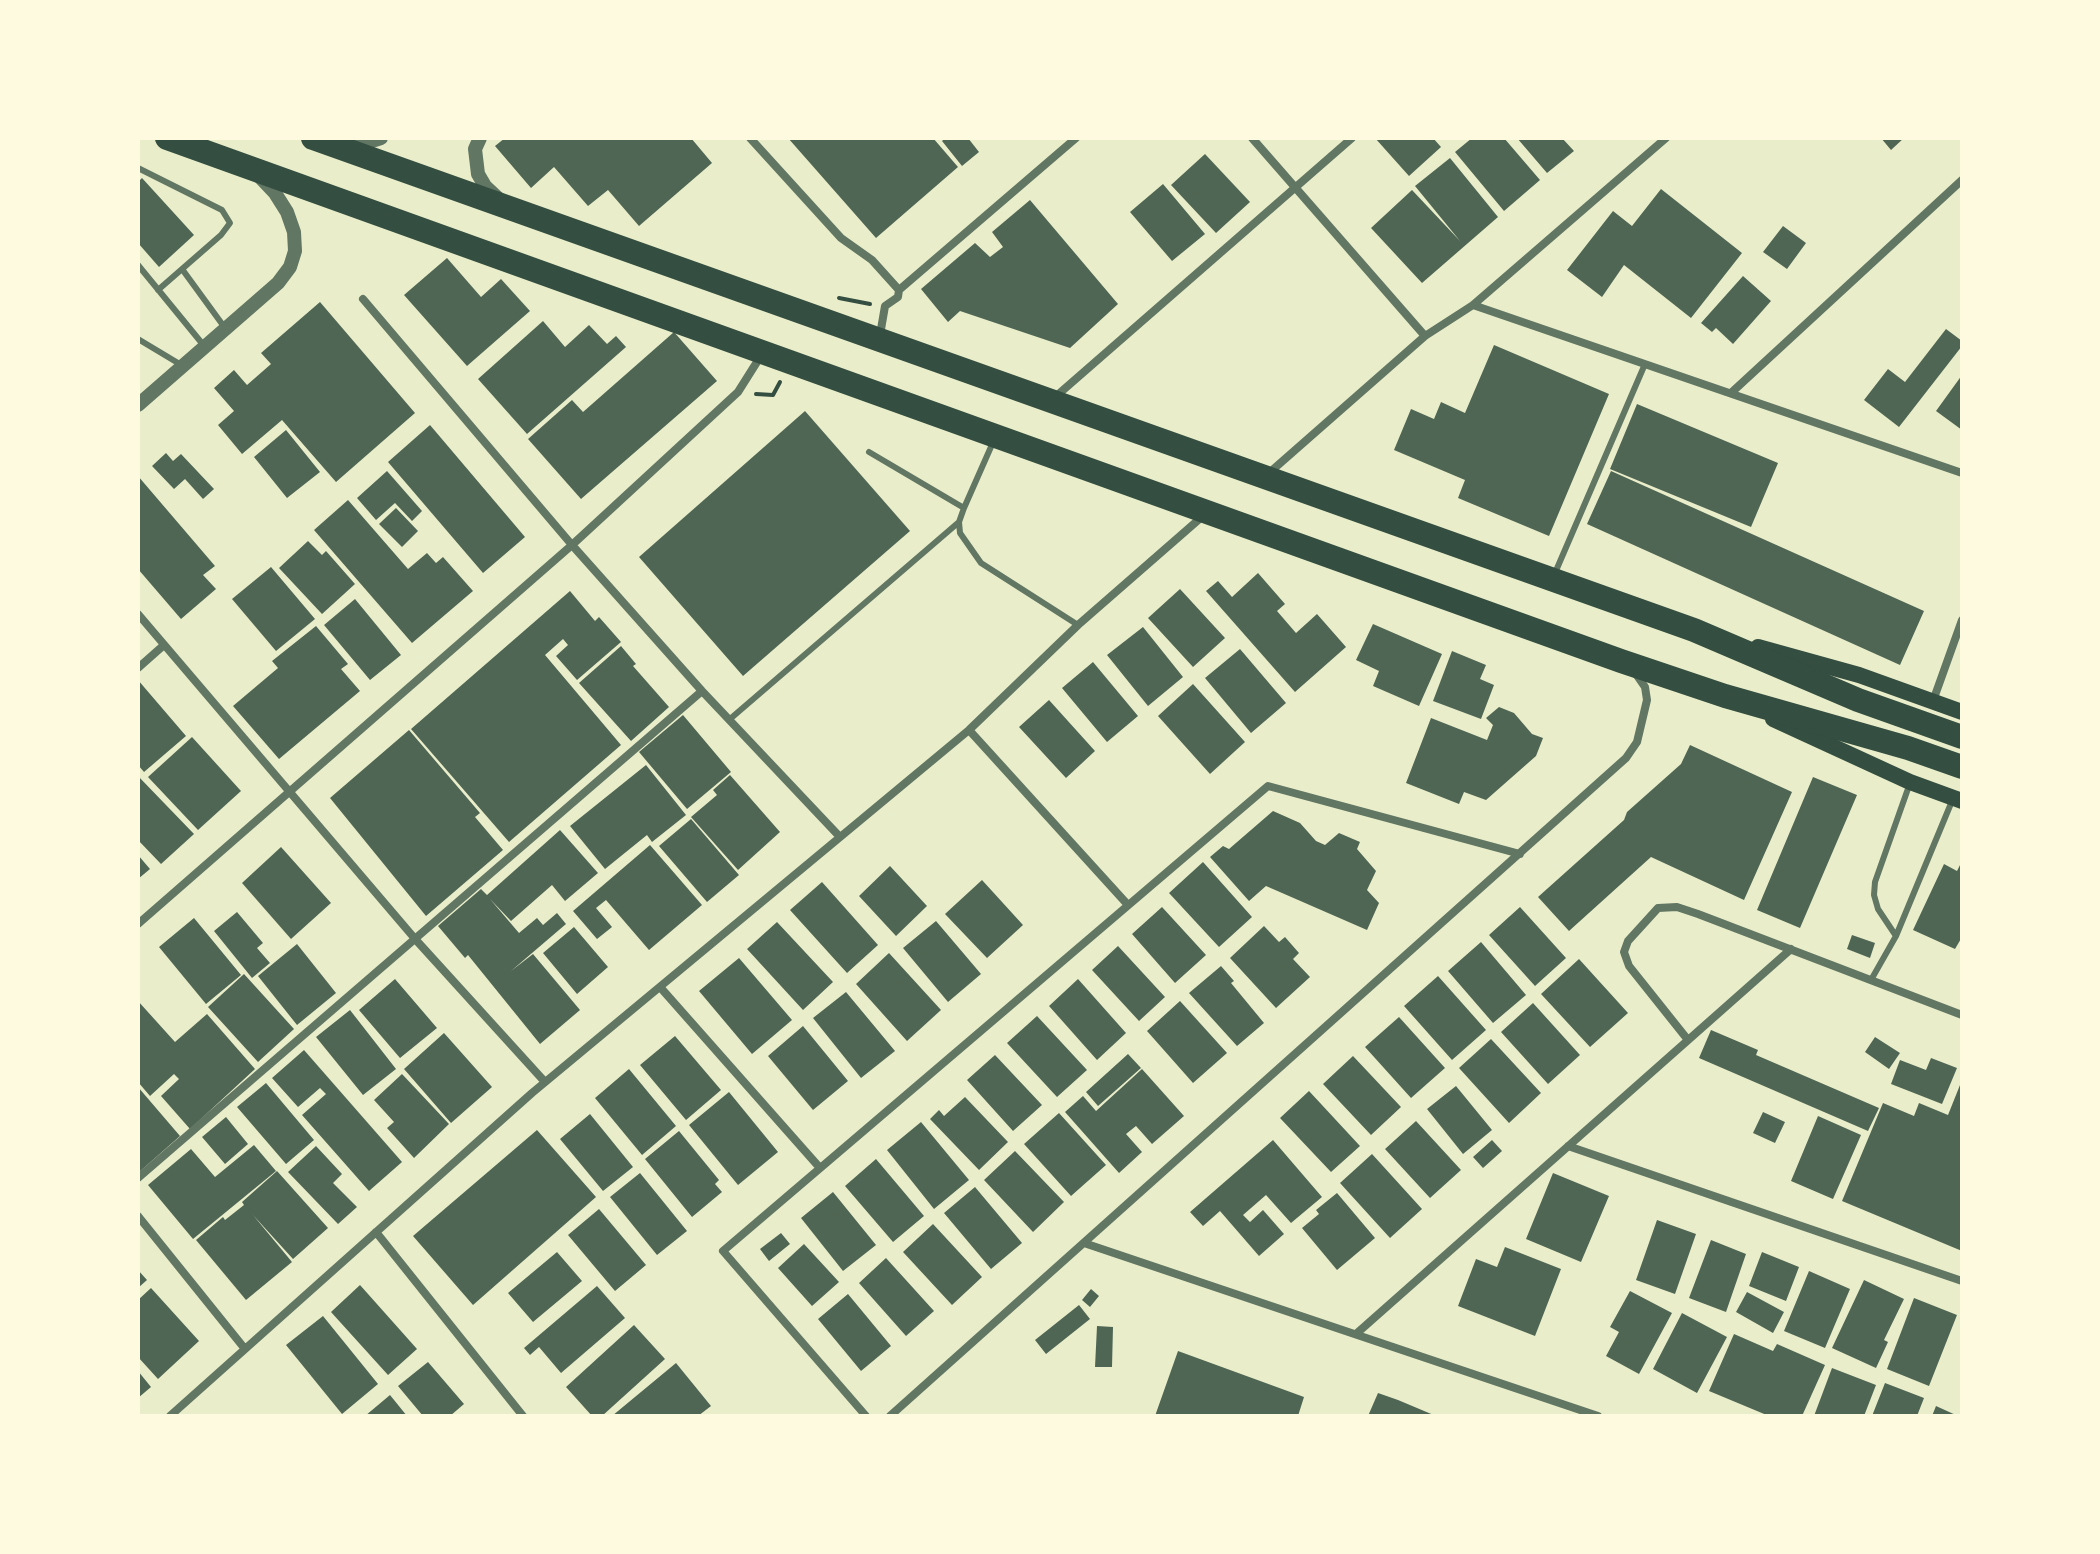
<!DOCTYPE html>
<style>
body{margin:0}
#map{position:relative;width:2100px;height:1554px;overflow:hidden;background:#e9edc9;font-family:"Sofia Sans Condensed",sans-serif}
canvas{display:block}
.frame{position:absolute;inset:0;border:140px solid #fefae0;pointer-events:none}
</style>
<div id="map">
<canvas width="2100" height="1554"></canvas>
<div class="frame"></div>
</div>
<script>
const c = document.querySelector('canvas').getContext('2d');
c.lineJoin = 'round';
function fill(path, color) { c.fillStyle = color; c.fill(path, 'evenodd'); }
const toPath = rows => new Path2D(rows.map(r => 'M' + r).join(''));
function stroke(path, color, width, dash) { c.strokeStyle = color; c.lineWidth = width; c.lineCap = dash ? 'butt' : 'round'; c.setLineDash(dash || []); c.stroke(path); }
fill(toPath([
 [505,138,691,138,712,163,639,226,608,190,588,206,554,167,531,188,495,146],
 [788,138,933,138,958,167,876,238],
 [945,138,968,138,979,152,962,166,942,141],
 [1375,138,1433,138,1441,147,1409,176],
 [1472,138,1504,138,1540,180,1504,211,1455,152],
 [1517,138,1562,138,1574,151,1547,173],
 [1881,138,1904,138,1891,150],
 [1205,154,1250,202,1216,233,1171,185],
 [1450,158,1498,217,1422,283,1371,228,1412,190,1460,241,1415,186],
 [142,178,194,235,159,267,138,243,138,182],
 [1163,184,1205,234,1172,261,1130,212],
 [1661,189,1742,253,1691,318,1624,265,1602,297,1567,270,1613,211,1632,226],
 [1030,200,1118,304,1070,348,960,311,948,322,921,289,975,243,990,257,1003,247,992,232],
 [1783,226,1806,243,1787,269,1763,252],
 [447,258,481,297,501,279,530,311,467,366,404,295],
 [1743,276,1771,301,1733,344,1716,328,1712,332,1701,323],
 [320,302,415,413,336,482,282,420,242,454,218,425,234,411,214,388,234,370,247,385,271,364,261,353],
 [543,321,565,347,589,325,607,344,616,336,626,347,527,434,478,379],
 [1946,329,1962,341,1962,346,1899,427,1864,400,1888,369,1905,382],
 [674,332,717,381,581,499,528,439,572,400,583,412],
 [1494,345,1609,394,1549,536,1458,498,1465,480,1394,450,1411,409,1434,419,1441,402,1465,413],
 [1962,375,1962,430,1936,411],
 [1637,404,1778,463,1751,527,1610,469],
 [805,411,910,531,743,676,639,557],
 [430,425,525,537,483,573,388,462],
 [286,430,320,472,287,498,254,457],
 [166,453,173,461,181,454,214,489,203,499,185,479,174,489,152,466],
 [387,471,422,511,412,521,395,503,376,520,357,498],
 [1611,471,1924,611,1900,665,1587,524],
 [138,476,215,566,203,575,216,589,181,619,138,569],
 [348,500,408,569,427,553,436,563,443,557,473,591,412,643,314,530],
 [396,508,418,531,402,547,379,524],
 [308,541,322,555,326,551,355,584,322,614,279,568],
 [271,567,315,619,276,651,232,599],
 [1258,573,1285,604,1277,611,1296,633,1317,614,1346,647,1295,692,1206,591,1218,581,1232,597],
 [1180,589,1225,638,1193,667,1148,618],
 [570,591,595,621,599,617,621,642,577,680,556,656,568,645,563,639,545,655,621,745,509,842,411,729],
 [355,599,401,655,370,680,324,625],
 [1373,624,1442,654,1419,706,1373,686,1379,671,1356,660],
 [316,626,348,664,341,669,360,691,279,759,233,706,278,668,272,661],
 [1143,627,1183,677,1148,706,1107,655],
 [621,646,636,664,633,666,669,707,631,741,579,683],
 [1240,649,1286,703,1251,733,1205,678],
 [1452,651,1486,665,1480,679,1494,685,1481,719,1433,701],
 [1093,662,1138,716,1107,742,1062,688],
 [138,680,186,736,144,772,138,765],
 [1193,684,1245,742,1210,774,1158,716],
 [1049,700,1095,751,1066,778,1019,727],
 [1499,707,1514,713,1532,734,1543,738,1536,756,1486,800,1464,792,1459,804,1406,783,1431,718,1487,740,1493,725,1486,718],
 [683,715,731,772,687,809,639,752],
 [409,730,480,813,475,817,503,850,426,916,330,798],
 [192,737,241,791,198,830,148,777],
 [1690,745,1792,792,1744,900,1651,857,1569,931,1538,897,1624,820,1627,812,1681,764],
 [646,765,686,815,652,842,647,835,605,869,570,826],
 [730,775,780,832,738,870,691,817,717,795,713,790],
 [138,776,194,834,161,864,138,840],
 [1813,777,1857,795,1800,928,1757,910],
 [1273,811,1300,823,1316,841,1325,845,1339,833,1360,842,1357,849,1376,871,1367,890,1379,903,1367,930,1266,886,1249,901,1210,857,1223,846,1229,849],
 [691,819,739,875,707,902,659,846],
 [560,830,598,873,565,901,552,885,511,921,490,899,519,933,537,918,543,925,557,913,566,924,511,971,533,954,580,1010,540,1044,468,955,465,958,438,926,481,889,487,895],
 [650,845,702,905,649,950,606,900,596,908,612,927,597,939,573,911],
 [281,847,331,903,291,939,242,883],
 [138,855,150,869,138,879],
 [1962,861,1962,937,1955,949,1913,930,1944,864,1957,871],
 [1203,862,1252,917,1219,947,1169,893],
 [890,866,927,906,896,936,859,896],
 [982,880,1023,925,987,958,945,914],
 [822,882,878,945,847,973,790,910],
 [1162,907,1206,955,1175,983,1132,934],
 [1520,907,1566,958,1535,986,1489,935],
 [237,912,263,943,257,948,270,963,252,978,214,931],
 [194,918,241,975,206,1004,159,947],
 [936,921,981,974,948,1002,903,948],
 [777,922,833,982,803,1010,747,949],
 [1264,926,1279,942,1285,937,1299,953,1293,959,1310,977,1276,1008,1230,958],
 [574,927,608,967,577,994,543,953],
 [1852,935,1875,943,1870,958,1847,949],
 [1481,942,1526,995,1493,1023,1448,971],
 [297,944,336,993,297,1025,258,976],
 [1118,946,1165,997,1139,1021,1092,970],
 [889,953,941,1010,907,1041,856,984],
 [739,958,792,1020,752,1054,699,991],
 [1579,959,1628,1013,1590,1047,1541,994],
 [1221,966,1234,981,1231,983,1264,1023,1237,1046,1189,993],
 [244,974,294,1029,258,1062,208,1007],
 [1438,976,1486,1030,1452,1060,1404,1006],
 [395,979,437,1028,400,1058,359,1010],
 [1078,979,1126,1033,1097,1060,1049,1006],
 [846,992,895,1051,861,1078,813,1018],
 [138,1001,175,1042,207,1014,255,1069,190,1129,161,1096,179,1079,174,1074,150,1096,138,1082],
 [1180,1001,1227,1053,1193,1083,1147,1031],
 [1533,1003,1580,1055,1548,1084,1501,1032],
 [350,1010,396,1069,363,1095,316,1037],
 [1037,1016,1087,1070,1057,1097,1007,1043],
 [1399,1017,1445,1068,1411,1098,1365,1047],
 [803,1026,848,1081,813,1110,768,1056],
 [1711,1030,1758,1050,1756,1055,1879,1108,1868,1131,1699,1058],
 [444,1033,492,1087,451,1123,404,1069],
 [675,1036,721,1090,686,1120,640,1065],
 [1875,1037,1900,1053,1889,1069,1865,1052],
 [1491,1039,1541,1093,1509,1123,1459,1068],
 [304,1050,402,1162,369,1191,302,1115,326,1094,320,1088,298,1107,272,1078],
 [1128,1054,1141,1068,1098,1106,1086,1092],
 [995,1055,1042,1105,1013,1131,967,1080],
 [1353,1056,1401,1107,1371,1135,1323,1084],
 [1931,1058,1957,1068,1942,1104,1891,1084,1900,1060,1926,1070],
 [629,1069,676,1126,642,1155,595,1098],
 [1142,1069,1184,1116,1152,1144,1136,1126,1126,1134,1142,1152,1119,1173,1065,1112,1083,1096,1096,1111],
 [402,1074,449,1124,414,1158,387,1128,394,1122,374,1100],
 [1962,1080,1962,1251,1842,1201,1883,1103,1914,1116,1919,1103,1948,1115],
 [266,1083,314,1140,286,1164,237,1107],
 [1456,1086,1492,1130,1463,1154,1427,1109],
 [138,1087,180,1136,138,1173],
 [1309,1091,1360,1146,1331,1172,1280,1118],
 [729,1092,778,1152,738,1185,689,1125],
 [965,1097,1008,1142,979,1170,930,1119,939,1110,944,1116],
 [1763,1112,1785,1122,1775,1143,1753,1133],
 [1059,1113,1106,1165,1071,1196,1024,1144],
 [590,1114,633,1167,603,1191,560,1139],
 [1818,1116,1861,1135,1833,1199,1791,1181],
 [226,1117,248,1144,225,1164,202,1137],
 [1416,1121,1461,1170,1430,1198,1385,1149],
 [921,1122,969,1180,934,1209,887,1150],
 [537,1130,596,1197,473,1305,413,1236],
 [679,1131,719,1180,715,1184,722,1192,692,1217,645,1159],
 [1273,1140,1322,1197,1291,1223,1266,1195,1243,1215,1250,1222,1263,1210,1284,1234,1259,1256,1220,1211,1203,1226,1190,1212],
 [1492,1140,1502,1151,1483,1168,1473,1157],
 [254,1145,276,1171,193,1239,148,1185,191,1149,215,1177],
 [316,1146,342,1174,333,1183,357,1207,338,1224,288,1172],
 [1015,1151,1064,1202,1033,1232,984,1180],
 [1372,1154,1422,1209,1390,1238,1340,1183],
 [876,1159,924,1216,893,1242,845,1186],
 [277,1171,328,1228,293,1259,253,1215,292,1262,246,1300,196,1240,223,1217,225,1220,244,1205,242,1202],
 [640,1173,687,1231,657,1255,610,1197],
 [1553,1173,1609,1196,1581,1262,1526,1239],
 [975,1187,1022,1243,991,1269,944,1213],
 [833,1192,876,1245,843,1271,801,1218],
 [1337,1193,1375,1238,1337,1270,1302,1228,1319,1214,1316,1210],
 [599,1209,646,1265,615,1291,568,1235],
 [1657,1220,1696,1234,1675,1294,1636,1280],
 [933,1224,982,1277,952,1305,903,1252],
 [781,1233,790,1244,769,1261,760,1249],
 [1711,1240,1746,1254,1726,1312,1689,1298],
 [804,1244,839,1282,812,1306,778,1268],
 [1505,1247,1561,1269,1535,1336,1458,1306,1476,1259,1497,1267],
 [557,1252,582,1281,533,1322,508,1293],
 [1762,1252,1799,1267,1786,1301,1749,1286],
 [886,1258,934,1311,906,1336,859,1283],
 [138,1270,147,1280,138,1288],
 [1809,1271,1850,1289,1825,1348,1784,1331],
 [1864,1280,1904,1299,1884,1340,1888,1342,1876,1368,1832,1348],
 [360,1285,417,1349,388,1375,331,1312],
 [597,1286,625,1318,561,1373,539,1347,530,1355,524,1348],
 [151,1288,199,1341,158,1379,138,1357,138,1300],
 [1091,1289,1099,1296,1090,1307,1082,1300],
 [1630,1291,1672,1313,1639,1374,1606,1356,1619,1332,1610,1327],
 [1747,1292,1784,1312,1773,1333,1736,1312],
 [848,1294,891,1346,861,1371,818,1319],
 [1914,1298,1957,1315,1929,1386,1887,1369],
 [1079,1305,1090,1319,1046,1354,1035,1340],
 [1682,1313,1727,1337,1697,1393,1653,1369],
 [323,1316,378,1384,342,1414,286,1345],
 [634,1325,665,1359,602,1416,592,1416,566,1387],
 [1097,1326,1113,1327,1112,1367,1095,1367],
 [1734,1334,1773,1351,1777,1344,1825,1365,1802,1416,1769,1416,1709,1391],
 [1178,1351,1304,1397,1298,1416,1155,1416],
 [428,1362,464,1404,450,1416,423,1416,398,1386],
 [676,1363,711,1406,698,1416,686,1414,612,1416],
 [1832,1368,1876,1385,1864,1416,1814,1416],
 [138,1371,151,1387,138,1398],
 [1885,1383,1924,1398,1917,1416,1872,1416],
 [1378,1393,1398,1400,1436,1416,1368,1416],
 [390,1395,407,1416,365,1416],
 [1936,1406,1958,1416,1932,1416]
]), '#4f6655');
stroke(toPath([
 [839,298,870,304],
 [756,394,773,395,780,382]
]), '#344e41', 4);
stroke(toPath([
 [138,168,222,210,230,223,221,235,158,290],
 [138,265,205,347],
 [182,269,225,328],
 [138,339,183,366],
 [994,440,964,508,959,522,960,533,981,563,1078,625],
 [869,452,964,508],
 [1555,573,1645,364],
 [730,719,959,522],
 [1896,936,1878,909,1874,895,1875,882,1910,783],
 [1871,980,1896,936,1952,801]
]), '#617663', 6);
stroke(toPath([
 [750,138,841,238,872,260,899,290],
 [1252,138,1425,336],
 [363,299,572,545,702,691,840,837],
 [1473,305,1962,473],
 [880,335,885,306,898,297,899,290,1076,138],
 [1731,393,1962,180],
 [1054,398,1352,138],
 [1269,473,1425,336,1473,305,1666,138],
 [138,614,416,940,545,1082],
 [138,668,164,645],
 [1933,701,1962,620],
 [969,730,1128,905],
 [138,924,572,545,738,392,762,354],
 [660,987,820,1168],
 [1688,1040,1629,966,1624,952,1628,941,1658,908,1677,907,1698,914,1962,1015],
 [1568,1146,1962,1281],
 [138,1178,702,691],
 [138,1216,245,1349],
 [376,1232,523,1416],
 [1084,1243,1598,1416],
 [1356,1334,1791,949],
 [170,1416,532,1093,969,730,1078,625,1204,515],
 [866,1416,723,1251,1268,786,1520,854],
 [890,1416,1626,758,1637,742,1647,700,1645,687,1636,674]
]), '#617663', 8);
stroke(toPath([
 [480,138,475,149,478,174,485,186,500,200],
 [347,149,381,138],
 [138,405,278,283,290,267,295,251,294,232,287,212,275,193,258,175]
]), '#617663', 14);
stroke(toPath([
 [1758,647,1859,675,1962,712],
 [1773,719,1910,782,1962,801]
]), '#344e41', 16);
stroke(toPath([
 [167,138,1621,661,1725,696,1908,748,1962,767],
 [313,138,1694,630,1858,700,1962,737]
]), '#344e41', 24);
</script>
